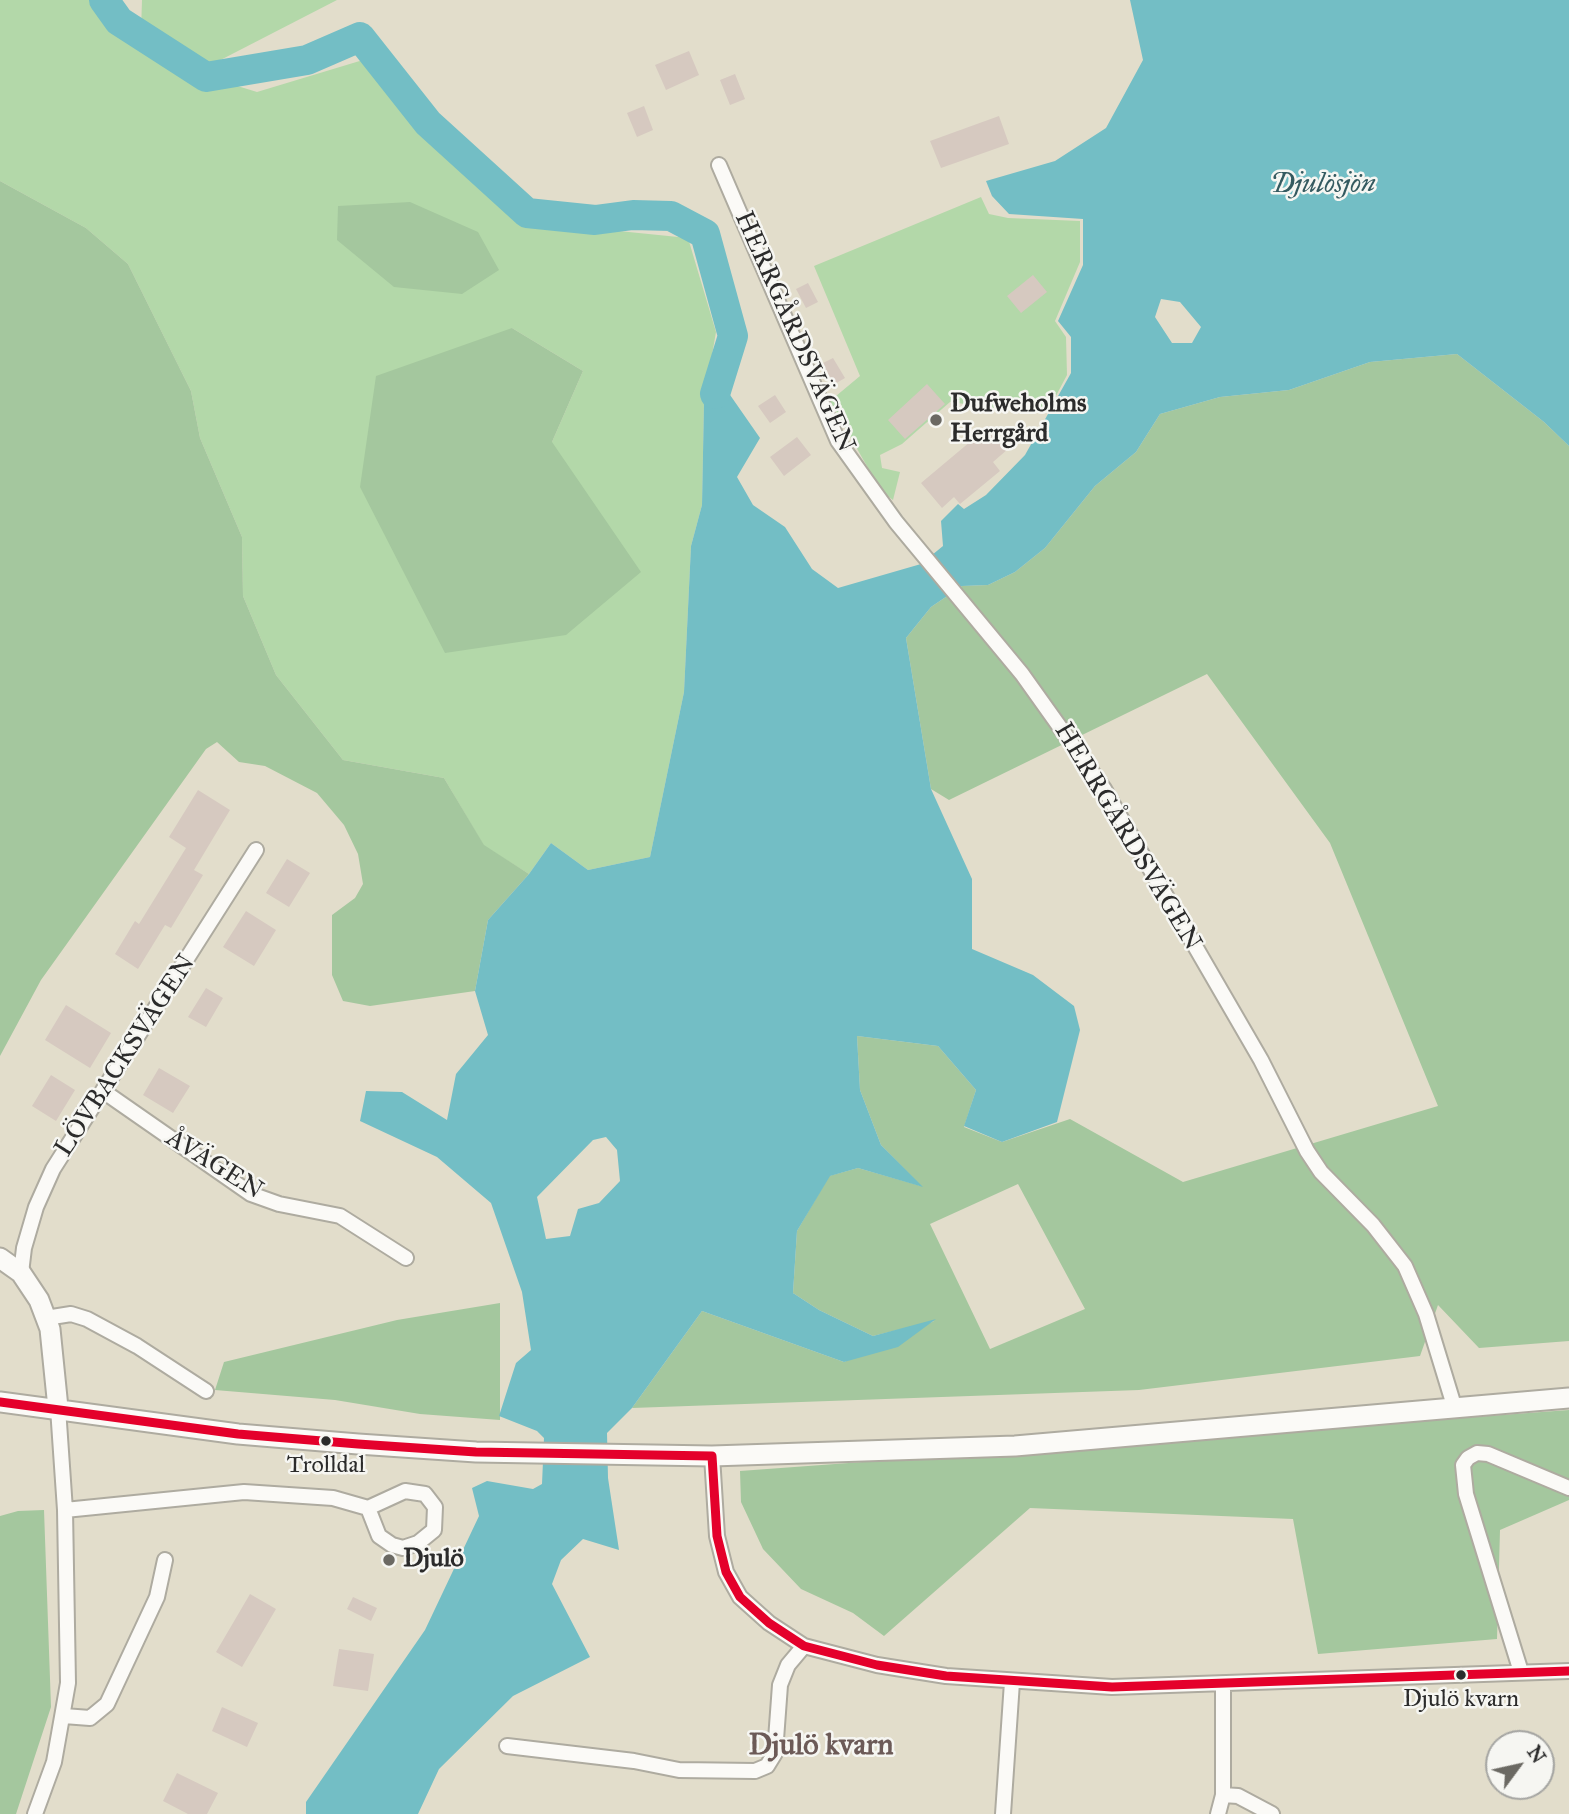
<!DOCTYPE html>
<meta charset="utf-8">
<style>
body{margin:0}
#map{position:relative;width:1569px;height:1814px;overflow:hidden;background:#e2ddcb;font-family:"IM FELL Great Primer",serif}
canvas{display:block}
.north{position:absolute;left:1485px;top:1730px;width:70px;height:70px;box-sizing:border-box;background:#f6f6f2;border:2px solid #a5a5a2;border-radius:50%;rotate:57deg;font-size:19px;font-weight:700;line-height:28px;text-align:center;color:#2b2b2b}
.north::after{content:'';display:block;margin:auto;width:24px;height:32px;background:#6b6963;clip-path:polygon(50% 0,100% 100%,50% 72%,0 100%)}
</style>
<div id="map">
<canvas width="1569" height="1814"></canvas>
<div class="north">N</div>
</div>
<script>
const c = document.querySelector('canvas').getContext('2d');
c.lineJoin = 'round';
function fill(path, color) { c.fillStyle = color; c.fill(path, 'evenodd'); }
const toPath = rows => new Path2D(rows.map(r => 'M' + r).join(''));
function stroke(path, color, width, dash) { c.strokeStyle = color; c.lineWidth = width; c.lineCap = dash ? 'butt' : 'round'; c.setLineDash(dash || []); c.stroke(path); }
function drawText(font, color, halo, rows, align = 'center') {
  c.font = font + ' "IM FELL Great Primer",serif'; c.lineWidth = 5; c.setLineDash([]); c.textBaseline = 'middle'; c.strokeStyle = halo; c.fillStyle = color; for (const [text, x, y, turn = 0] of rows) {
    c.save(); c.translate(x, y); c.rotate((+turn || 0) * Math.PI / 180); c.textAlign = isNaN(turn) ? turn : align; if (halo) c.strokeText(text, 0, 0); c.fillText(text, 0, 0); c.restore();
  }
}
fill(toPath([
 [0,0,97,0,99,6,133,37,195,73,257,92,363,60,474,184,520,221,688,238,716,332,704,401,702,505,691,546,684,692,650,857,588,870,551,843,529,874,484,846,444,778,343,760,276,675,243,596,242,537,200,438,191,391,128,264,86,228,0,181],
 [512,328,583,371,552,442],
 [142,0,337,0,203,69,141,31],
 [981,197,989,214,1008,218,1080,221,1080,262,1055,321,1066,337,1067,375,1049,409,1024,412,950,402,902,444,880,455,882,468,900,472,893,500,881,491,830,401,860,376,814,266]
]), '#b3d8a9');
fill(toPath([
 [0,181,86,228,128,264,191,391,200,438,242,537,243,596,276,675,343,760,444,778,484,845,529,874,488,920,475,991,370,1006,343,1001,332,975,332,915,355,898,363,884,358,854,344,825,317,793,265,766,239,762,217,742,206,749,41,980,0,1056],
 [410,202,478,232,499,270,462,294,394,287,337,240,338,206],
 [512,328,583,371,552,442,641,572,566,635,445,653,360,487,376,376],
 [1457,354,1544,422,1569,446,1569,1341,1479,1348,1438,1305,1420,1356,1139,1390,632,1408,702,1311,844,1362,934,1321,873,1336,819,1310,793,1293,797,1231,829,1176,858,1168,921,1186,881,1145,860,1090,857,1036,938,1046,976,1090,964,1127,1002,1142,1070,1119,1183,1182,1438,1106,1330,843,1207,674,949,800,931,789,906,638,931,607,962,586,988,585,1015,572,1045,548,1095,486,1136,452,1160,414,1220,397,1289,390,1370,362],
 [1018,1184,1085,1309,990,1349,930,1224],
 [500,1303,500,1420,420,1414,335,1400,215,1390,224,1362,397,1320],
 [1569,1410,1569,1500,1500,1530,1497,1639,1318,1654,1293,1519,1030,1508,884,1636,853,1613,801,1589,763,1549,741,1502,740,1471],
 [44,1510,51,1707,16,1814,0,1814,0,1516,18,1511]
]), '#a4c79e');
fill(toPath([
 [1130,0,1569,0,1569,446,1544,422,1457,354,1370,362,1289,390,1220,397,1160,414,1136,452,1095,486,1045,548,1015,572,988,585,962,586,931,607,906,638,931,789,972,879,972,949,1033,975,1074,1006,1080,1030,1057,1122,1002,1142,964,1126,976,1090,938,1046,857,1036,860,1090,881,1145,923,1187,858,1168,830,1176,797,1231,793,1293,819,1310,873,1336,936,1319,898,1347,844,1362,702,1311,632,1408,607,1433,608,1478,619,1550,583,1539,561,1560,552,1584,590,1657,513,1696,439,1769,418,1814,306,1814,306,1802,425,1630,479,1516,472,1488,487,1481,533,1489,542,1484,544,1438,537,1431,499,1416,516,1363,531,1350,522,1292,491,1203,437,1157,360,1121,366,1091,402,1092,447,1120,456,1074,488,1035,475,991,488,920,529,874,551,843,588,870,650,857,684,692,691,546,702,505,704,401,728,392,760,438,737,477,753,505,785,527,812,569,838,588,921,564,943,546,941,521,958,504,964,509,986,495,1025,455,1071,373,1071,337,1058,321,1083,265,1083,219,1009,214,992,196,986,181,1055,161,1106,128,1143,60],
 [1161,299,1180,302,1201,327,1192,343,1172,343,1155,317],
 [606,1137,617,1150,620,1181,599,1203,578,1209,570,1236,546,1239,537,1197,593,1140]
]), '#73bec5');
stroke(toPath([
 [104,0,119,21,206,77,307,60,360,37,428,123,527,213,595,220,633,215,671,216,705,234,733,336,715,394]
]), '#73bec5', 30);
fill(toPath([
 [689,51,699,75,666,90,655,65],
 [735,74,745,99,730,105,720,80],
 [644,106,653,130,637,137,627,113],
 [999,116,1009,144,941,168,930,141],
 [1033,275,1047,292,1021,313,1007,296],
 [808,283,818,302,806,308,796,289],
 [833,358,845,378,833,385,821,364],
 [927,384,945,404,905,439,888,420],
 [775,395,786,412,770,423,758,406],
 [989,426,1008,449,993,462,1000,471,960,504,954,497,942,508,921,483],
 [797,437,811,455,784,476,770,457],
 [198,790,230,810,194,870,203,875,171,928,165,925,138,969,115,954,135,921,139,924,186,848,169,837],
 [287,859,310,873,289,907,266,893],
 [246,911,276,930,254,966,223,947],
 [206,988,223,998,206,1027,188,1017],
 [66,1005,111,1033,90,1068,45,1040],
 [159,1068,190,1086,173,1113,143,1095],
 [51,1075,75,1090,56,1121,32,1106],
 [250,1594,276,1609,242,1667,216,1652],
 [353,1597,377,1608,371,1621,347,1609],
 [339,1649,374,1654,368,1691,333,1686],
 [222,1707,258,1723,247,1747,212,1731],
 [177,1773,218,1793,207,1814,188,1814,163,1801]
]), '#d6c9c0');
const street = toPath([
 [719,165,838,441,896,522,1022,674,1104,789,1261,1060,1307,1151,1321,1172,1373,1225,1405,1266,1426,1314,1455,1409],
 [103,1091,251,1194,279,1204,340,1216,406,1258],
 [21,1273,24,1248,36,1207,53,1169,256,850],
 [46,1318,71,1314,87,1319,137,1346,206,1391],
 [712,1456,717,1536,726,1572,740,1597,769,1623,804,1646,877,1665,946,1676,1112,1687,1569,1671],
 [65,1510,244,1492,333,1498,368,1508,405,1491,425,1494,435,1507,434,1530,418,1543,403,1548,392,1545,379,1536,368,1508],
 [1521,1672,1466,1494,1463,1465,1468,1458,1477,1453,1488,1454,1569,1488],
 [64,1716,90,1718,107,1704,157,1597,165,1560],
 [507,1746,634,1761,679,1770,755,1771,767,1766,775,1753,780,1685,788,1665,804,1646],
 [1223,1795,1238,1796,1272,1814],
 [35,1814,54,1762,68,1683,65,1510,58,1408],
 [1003,1814,1012,1682],
 [1218,1814,1223,1795,1223,1684]
]);
const secondary = toPath([
 [0,1258,21,1273,39,1300,50,1329,58,1408],
 [0,1402,238,1434,358,1444,476,1452,712,1456,1015,1446,1569,1398]
]);
stroke(street, '#aeaba0', 18);
stroke(secondary, '#aeaba0', 23);
stroke(street, '#fbfaf7', 14);
stroke(secondary, '#fbfaf7', 19);
stroke(toPath([
 [0,1402,238,1434,358,1444,476,1452,712,1456],
 [712,1456,717,1536,726,1572,740,1597,769,1623,804,1646,877,1665,946,1676,1112,1687,1569,1671]
]), '#e4002b', 9);
for (const [x, y, r, color] of [
 [936,420,7,"#6b6963"],
 [326,1441,6,"#2b2b2b"],
 [389,1560,7,"#6b6963"],
 [1461,1675,6,"#2b2b2b"]
]) { const dot = new Path2D(); dot.arc(x, y, r, 0, 2 * Math.PI); c.fillStyle = color; c.fill(dot); stroke(dot, '#f6f6f2', 2.5); }
drawText('24px', '#2b2b2b', '#f6f6f2', [
 ["Trolldal",326,1466],
 ["Djulö kvarn",1461,1700]
]);
drawText('26px', '#2b2b2b', '#f6f6f2', [
 ["HERRGÅRDSVÄGEN",794,332,66],
 ["HERRGÅRDSVÄGEN",1127,837,59],
 ["LÖVBACKSVÄGEN",126,1056,-57],
 ["ÅVÄGEN",214,1165,32]
]);
drawText('bold 26px', '#2b2b2b', '#f6f6f2', [
 ["Dufweholms",950,405],
 ["Herrgård",950,435],
 ["Djulö",403,1560]
], 'left');
drawText('italic 28px', '#345a60', '#f6f6f2', [
 ["Djulösjön",1323,185]
]);
drawText('bold 30px', '#6c5a57', '#f6f6f2', [
 ["Djulö kvarn",821,1747]
]);
</script>
